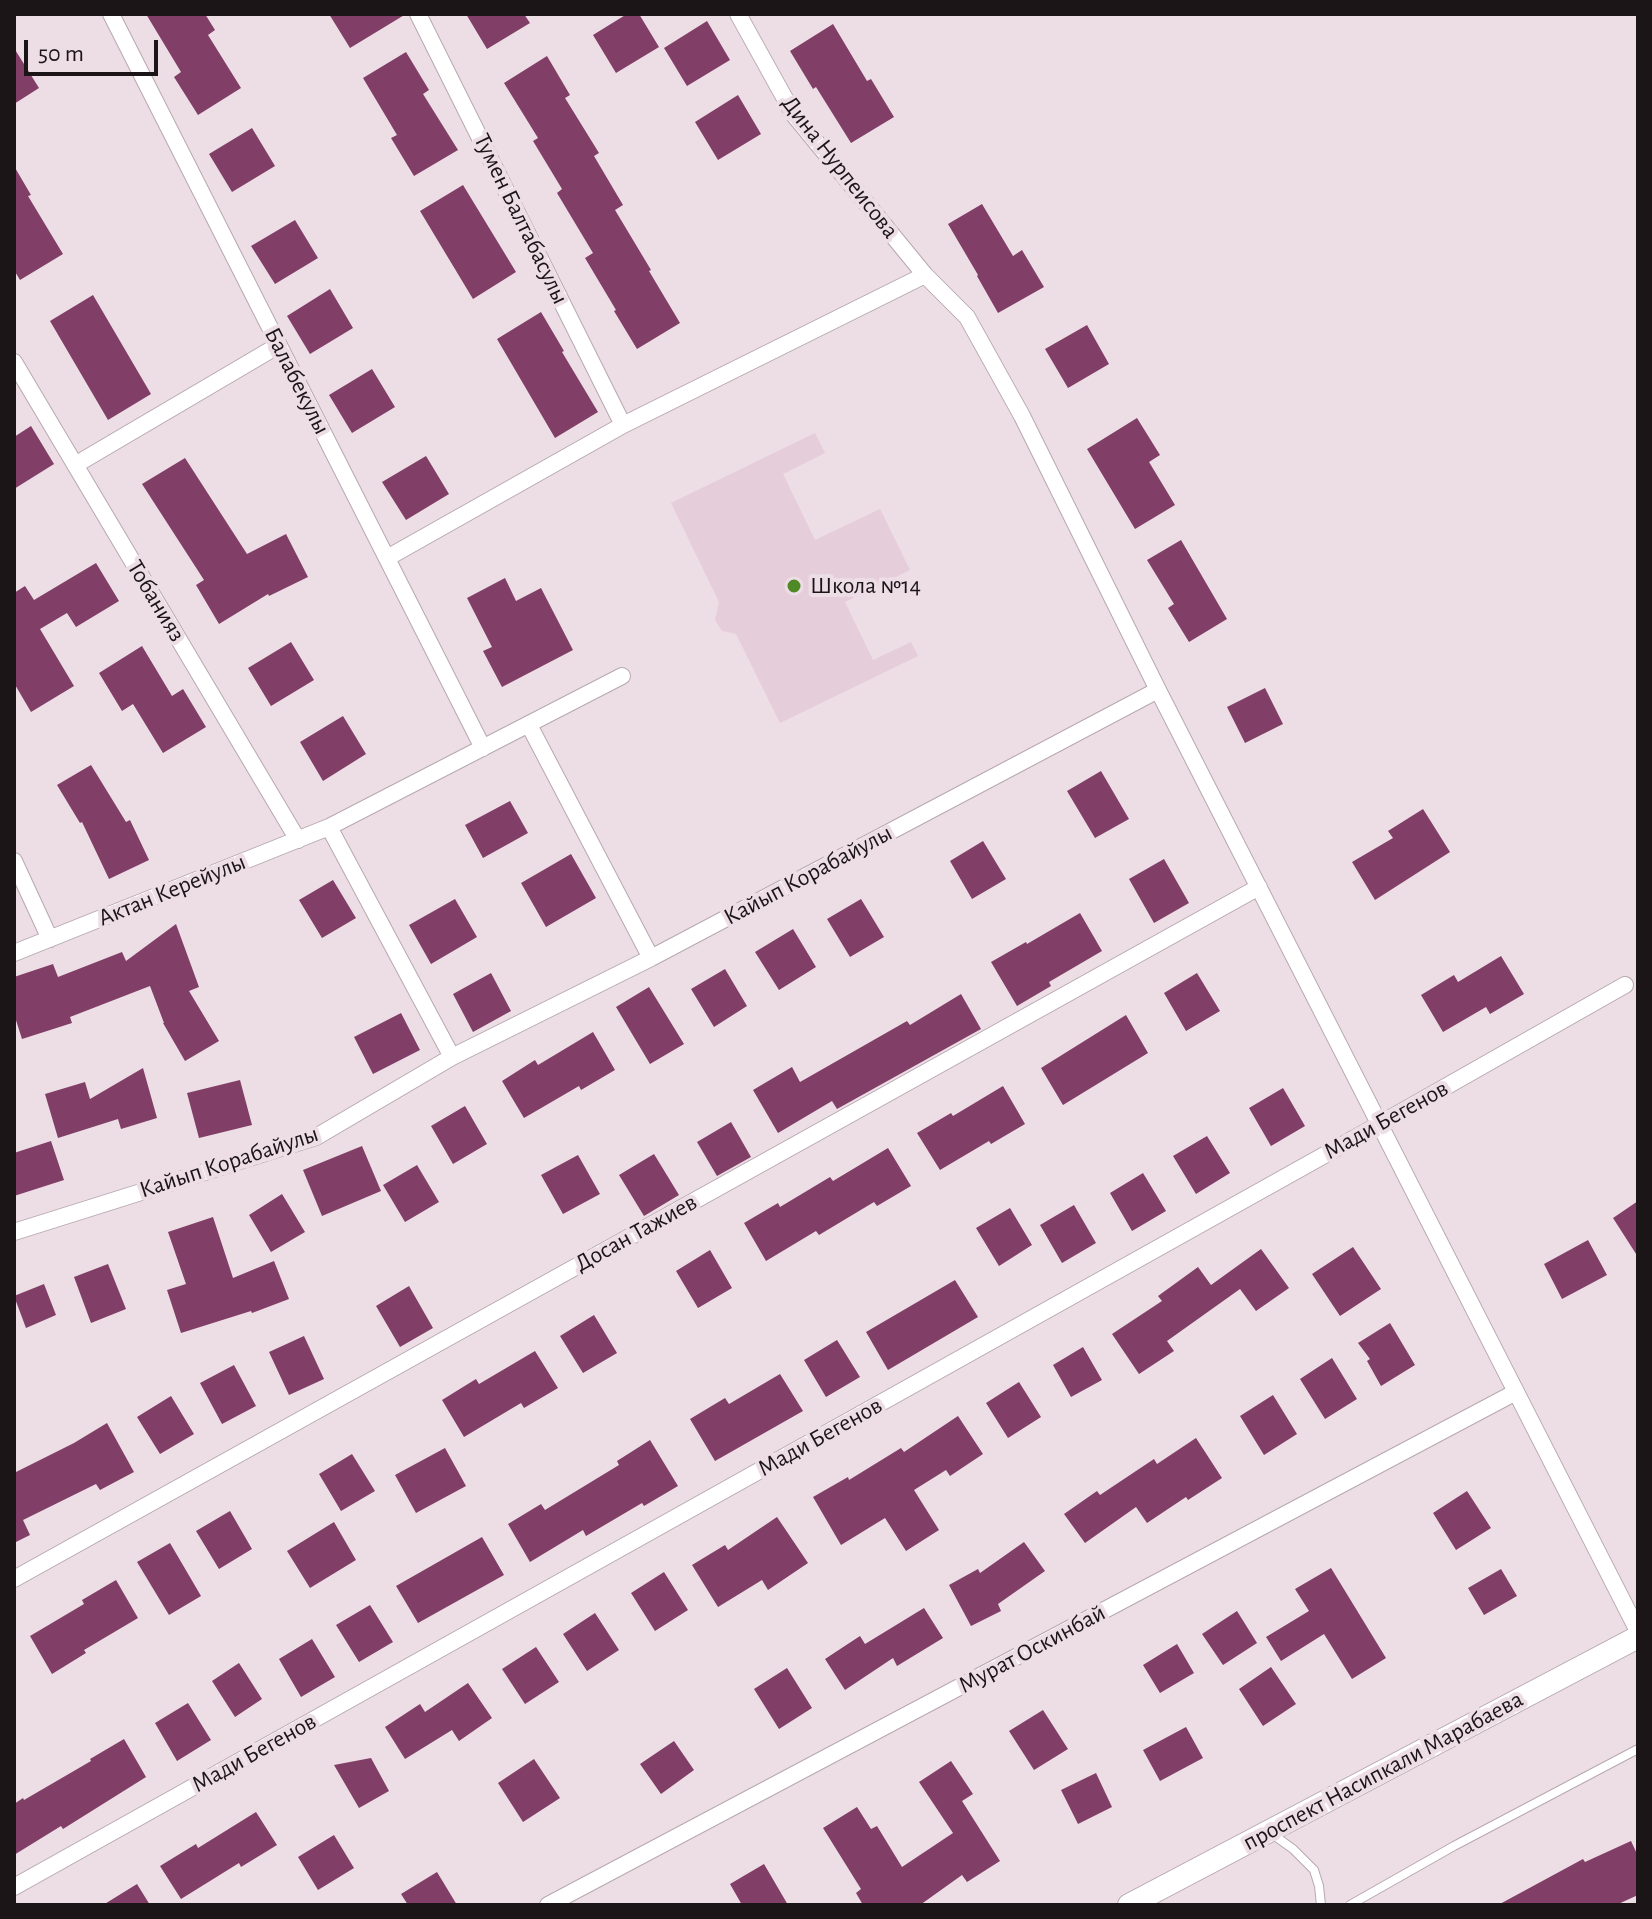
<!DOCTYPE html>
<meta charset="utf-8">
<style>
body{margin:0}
#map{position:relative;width:1652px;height:1919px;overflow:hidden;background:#eddde5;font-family:"Alegreya Sans",sans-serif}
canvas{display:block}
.frame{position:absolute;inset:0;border:16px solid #1b1518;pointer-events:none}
.scale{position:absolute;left:24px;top:40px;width:134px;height:36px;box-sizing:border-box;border:4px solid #1b1518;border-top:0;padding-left:10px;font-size:24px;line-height:28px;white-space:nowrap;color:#1b1518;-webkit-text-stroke:6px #eddde5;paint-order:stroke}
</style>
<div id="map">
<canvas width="1652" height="1919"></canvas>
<div class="frame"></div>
<div class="scale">50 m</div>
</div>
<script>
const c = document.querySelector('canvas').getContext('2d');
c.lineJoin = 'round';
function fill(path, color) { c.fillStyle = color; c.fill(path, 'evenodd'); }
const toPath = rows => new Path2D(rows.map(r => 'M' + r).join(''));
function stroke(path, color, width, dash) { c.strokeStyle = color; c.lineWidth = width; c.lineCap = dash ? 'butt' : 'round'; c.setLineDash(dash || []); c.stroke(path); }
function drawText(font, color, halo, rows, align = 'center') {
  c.font = font + ' "Alegreya Sans",sans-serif'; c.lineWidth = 8; c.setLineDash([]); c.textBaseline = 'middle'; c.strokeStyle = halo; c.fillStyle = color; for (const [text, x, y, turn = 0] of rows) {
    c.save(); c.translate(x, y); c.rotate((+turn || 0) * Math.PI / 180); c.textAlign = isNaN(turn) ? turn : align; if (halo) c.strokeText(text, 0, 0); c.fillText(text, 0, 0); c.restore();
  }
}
fill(toPath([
 [815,433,825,453,783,474,815,540,880,509,910,570,845,602,873,660,911,642,918,656,780,723,736,634,722,631,715,620,719,602,671,503]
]), '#e5cdd9');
fill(toPath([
 [146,14,205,14,215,30,208,35,241,88,198,115,174,77,181,72],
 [329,14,406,14,350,48],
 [466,14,524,14,530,23,487,49],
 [627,14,639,14,659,47,616,73,593,35],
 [707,21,730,60,687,86,664,48],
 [833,24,867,81,871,79,894,117,851,143,816,87,813,89,790,51],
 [14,48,39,88,14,104],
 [406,52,429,90,423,94,458,150,414,176,391,138,397,135,363,78],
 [547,56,570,95,565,98,599,153,594,156,623,205,615,210,651,270,649,271,680,323,637,349,614,311,616,310,585,258,593,253,557,193,562,189,533,141,538,138,504,83],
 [738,95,761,134,718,160,695,122],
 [252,128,275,166,232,192,209,154],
 [14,166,31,195,28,196,63,254,20,280,14,270],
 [463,185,516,272,473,299,420,211],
 [982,204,1013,256,1022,250,1044,287,998,313,977,276,978,275,948,224],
 [295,220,318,258,275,284,251,246],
 [330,289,353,328,310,354,287,316],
 [93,295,151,394,108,420,50,321],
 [541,312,564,351,562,352,598,412,555,438,497,339],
 [1087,325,1109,364,1068,388,1045,349],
 [372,369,395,407,352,433,329,395],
 [1137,418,1160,455,1149,462,1175,505,1135,529,1087,449],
 [31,426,54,464,14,489,14,437],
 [426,456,449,494,406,520,382,482],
 [185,458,247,554,286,534,308,577,269,596,268,594,219,624,196,585,204,580,142,484],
 [1181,540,1227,619,1189,642,1168,608,1174,604,1147,560],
 [96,563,119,601,76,627,67,613,40,629,74,686,31,712,14,683,14,593,25,586,34,600],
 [505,578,516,601,541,588,573,650,502,687,483,651,492,647,467,598],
 [291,642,314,680,271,706,248,668],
 [142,646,172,696,183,689,206,727,163,753,133,704,122,711,99,673],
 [1265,688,1283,724,1245,743,1227,707],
 [343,716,366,754,323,781,300,742],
 [91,765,126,822,130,820,149,860,109,879,82,822,80,823,57,785],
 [1101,771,1129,819,1095,838,1067,791],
 [510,801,528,833,483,858,465,825],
 [1423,809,1450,852,1375,900,1352,862,1393,838,1388,831],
 [983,841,1006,879,972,899,950,861],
 [571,854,596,898,546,927,521,883],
 [1164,859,1189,903,1154,923,1129,879],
 [333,880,356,918,322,938,299,900],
 [455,899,477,937,431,964,409,925],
 [861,899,884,937,850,957,827,919],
 [1080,913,1102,951,1049,982,1051,986,1017,1006,991,962,1026,942,1027,944],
 [176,924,199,987,189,991,219,1041,185,1061,163,1023,164,1023,150,986,70,1017,72,1023,22,1039,14,1014,14,977,53,964,58,977,122,952,126,961],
 [793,929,816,967,779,990,755,952],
 [1501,956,1524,994,1490,1014,1486,1007,1443,1032,1421,995,1454,975,1458,982],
 [725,969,747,1006,714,1027,691,989],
 [491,973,511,1011,473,1032,453,994],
 [1197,973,1220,1011,1186,1031,1164,993],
 [649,987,684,1044,650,1064,616,1007],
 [961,994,981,1029,837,1109,832,1101,778,1133,753,1090,792,1067,800,1082,907,1021,910,1025],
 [401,1013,420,1050,373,1074,354,1037],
 [1126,1015,1148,1053,1063,1105,1041,1068],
 [593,1032,615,1070,581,1090,579,1086,524,1118,502,1081,535,1060,538,1065],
 [143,1068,157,1118,121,1129,118,1119,58,1138,45,1094,85,1082,90,1099],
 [240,1080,252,1125,199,1138,187,1093],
 [1003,1086,1025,1124,991,1144,989,1141,940,1170,917,1133,951,1113,953,1116],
 [1283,1088,1305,1126,1271,1146,1249,1108],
 [465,1106,487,1144,453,1164,431,1126],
 [731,1122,751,1157,717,1176,697,1142],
 [1207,1136,1230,1173,1196,1194,1173,1156],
 [51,1141,64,1180,14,1196,14,1153],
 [362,1146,381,1191,322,1216,303,1170],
 [888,1148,911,1186,877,1206,874,1202,819,1235,816,1231,766,1261,744,1223,778,1203,780,1207,830,1177,833,1181],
 [654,1154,679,1195,644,1216,619,1175],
 [578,1155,600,1194,563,1214,541,1175],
 [417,1165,439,1202,405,1222,383,1185],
 [1143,1173,1166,1211,1132,1231,1110,1193],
 [282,1194,305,1232,271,1252,249,1215],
 [1638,1201,1638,1257,1613,1218],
 [1074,1205,1096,1243,1062,1263,1040,1225],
 [1010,1208,1032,1245,999,1266,976,1228],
 [213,1217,233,1278,274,1261,289,1299,252,1313,251,1311,181,1333,167,1290,186,1284,168,1232],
 [1588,1240,1607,1275,1562,1299,1544,1264],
 [1353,1247,1381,1289,1340,1316,1312,1274],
 [1261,1249,1289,1288,1256,1311,1240,1289,1167,1341,1174,1351,1139,1374,1112,1334,1162,1301,1158,1296,1198,1267,1211,1285],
 [710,1250,732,1288,698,1308,676,1271],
 [108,1264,126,1309,91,1323,74,1277],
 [955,1280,978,1317,888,1370,866,1332],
 [44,1284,56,1315,26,1328,14,1296],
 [409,1286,433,1328,400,1347,376,1306],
 [594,1315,617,1353,583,1373,560,1336],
 [1390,1323,1415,1365,1381,1386,1367,1361,1370,1359,1358,1343],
 [304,1336,324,1379,289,1395,269,1352],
 [837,1340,860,1377,826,1397,804,1360],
 [1083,1347,1102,1380,1071,1397,1053,1365],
 [535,1351,558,1388,524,1408,521,1403,464,1437,442,1400,476,1379,479,1384],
 [1332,1358,1357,1399,1325,1419,1300,1379],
 [234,1365,256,1406,222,1424,200,1383],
 [780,1374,803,1411,715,1461,690,1419,725,1398,729,1404],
 [1019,1382,1041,1417,1008,1438,986,1403],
 [1273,1395,1297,1434,1264,1455,1240,1416],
 [171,1396,194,1434,160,1454,137,1417],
 [958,1416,983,1454,950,1476,946,1470,914,1490,939,1530,906,1551,885,1518,841,1545,813,1497,848,1477,849,1480,901,1448,904,1452],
 [107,1423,134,1472,100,1490,96,1484,23,1520,30,1535,14,1543,14,1473,74,1443],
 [1196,1438,1222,1478,1188,1500,1186,1497,1147,1523,1136,1507,1085,1543,1064,1514,1097,1491,1100,1495,1154,1459,1157,1464],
 [650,1440,678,1486,644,1506,642,1503,586,1536,583,1530,530,1562,508,1524,541,1504,545,1510,619,1465,617,1461],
 [445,1448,466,1486,416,1513,395,1475],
 [352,1454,375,1491,341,1511,319,1474],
 [1467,1491,1491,1528,1456,1550,1433,1513],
 [230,1511,252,1549,219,1569,196,1531],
 [777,1517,808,1563,768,1590,762,1580,718,1607,692,1565,725,1545,728,1550],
 [334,1522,356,1560,310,1588,287,1551],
 [482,1537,504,1575,418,1623,396,1586],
 [1024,1542,1045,1571,998,1604,1001,1611,971,1626,949,1585,978,1569,980,1573],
 [170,1543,201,1596,169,1615,137,1562],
 [1331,1568,1386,1658,1352,1679,1324,1634,1281,1661,1266,1637,1309,1611,1295,1589],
 [1501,1569,1517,1596,1484,1615,1468,1588],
 [664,1572,688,1610,655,1631,631,1593],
 [116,1580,138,1618,84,1650,86,1653,52,1674,30,1636,84,1604,82,1600],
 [370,1605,393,1642,359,1662,336,1625],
 [924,1608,943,1638,897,1666,893,1658,845,1690,825,1659,860,1636,865,1644],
 [1237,1611,1257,1643,1223,1665,1202,1634],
 [595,1613,619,1650,587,1671,563,1634],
 [312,1639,335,1677,301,1697,279,1659],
 [1177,1644,1194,1673,1160,1693,1143,1665],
 [536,1647,559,1682,525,1704,502,1669],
 [239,1663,262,1699,235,1717,212,1681],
 [1271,1667,1296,1704,1263,1726,1239,1689],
 [787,1668,812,1708,779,1729,754,1689],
 [468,1683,492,1718,459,1741,452,1730,405,1759,385,1727,420,1704,425,1712],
 [188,1703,211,1740,177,1761,155,1723],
 [1043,1710,1068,1749,1034,1770,1009,1731],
 [1186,1727,1203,1758,1160,1781,1143,1750],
 [124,1739,146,1777,63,1829,61,1826,14,1855,14,1804,23,1798,24,1800,91,1761,90,1759],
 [674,1741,694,1770,661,1794,640,1764],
 [371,1758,389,1791,359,1808,334,1765],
 [534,1759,560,1798,523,1822,498,1783],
 [951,1761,973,1794,962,1801,1000,1861,967,1882,962,1875,920,1905,863,1905,856,1893,861,1889,823,1828,857,1807,871,1829,877,1826,902,1867,953,1833,919,1782],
 [1096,1773,1112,1807,1078,1824,1061,1790],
 [256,1812,277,1845,241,1867,239,1863,181,1899,160,1866,196,1844,198,1848],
 [334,1835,354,1868,318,1890,298,1857],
 [1631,1841,1638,1856,1638,1895,1616,1905,1498,1905,1583,1859,1585,1862],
 [764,1864,788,1905,742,1905,730,1884],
 [437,1872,457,1905,408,1905,401,1894],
 [137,1884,150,1905,103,1905]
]), '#813e67');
const service = toPath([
 [1272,1834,1293,1849,1314,1870,1319,1886,1321,1905],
 [1350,1905,1454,1846,1638,1749]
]);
const minor = toPath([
 [111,14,483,748],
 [418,14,623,425],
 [738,14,794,115,925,275,967,317,1022,416,1158,690,1638,1631],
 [14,362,298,840],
 [75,465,279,345],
 [387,558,623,425,925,275],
 [529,725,651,958],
 [14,861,50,939],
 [14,953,329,827],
 [452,1057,329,827,622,676],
 [14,1232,316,1137,452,1057,651,958,1158,690],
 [14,1579,1259,887],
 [14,1887,1380,1124,1625,985],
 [548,1905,1516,1392]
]);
const secondary = toPath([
 [1129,1905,1638,1637]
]);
stroke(service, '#b7a8b0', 10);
stroke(minor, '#b7a8b0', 18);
stroke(secondary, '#b7a8b0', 24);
stroke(service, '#fff', 8);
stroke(minor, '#fff', 16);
stroke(secondary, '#fff', 22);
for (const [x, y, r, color] of [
 [794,586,8,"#4f8926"]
]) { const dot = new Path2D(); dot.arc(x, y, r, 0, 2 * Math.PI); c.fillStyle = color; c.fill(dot); stroke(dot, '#eddde5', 3); }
drawText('24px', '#1b1518', '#eddde5', [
 ["Дина Нурпеисова",840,167,52],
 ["Тумен Балтабасулы",521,219,64],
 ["Балабекулы",297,381,63],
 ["Тобанияз",156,601,59],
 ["Кайып Корабайулы",808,875,-28],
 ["Актан Керейулы",172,890,-22],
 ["Мади Бегенов",1386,1120,-29],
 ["Кайып Корабайулы",229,1162,-18],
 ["Досан Тажиев",636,1233,-29],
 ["Мади Бегенов",820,1437,-29],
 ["Мурат Оскинбай",1032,1649,-28],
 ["Мади Бегенов",254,1753,-29],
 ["проспект Насипкали Марабаева",1383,1771,-28]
]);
drawText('24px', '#1b1518', '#eddde5', [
 ["Школа №14",810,586]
], 'left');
</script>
